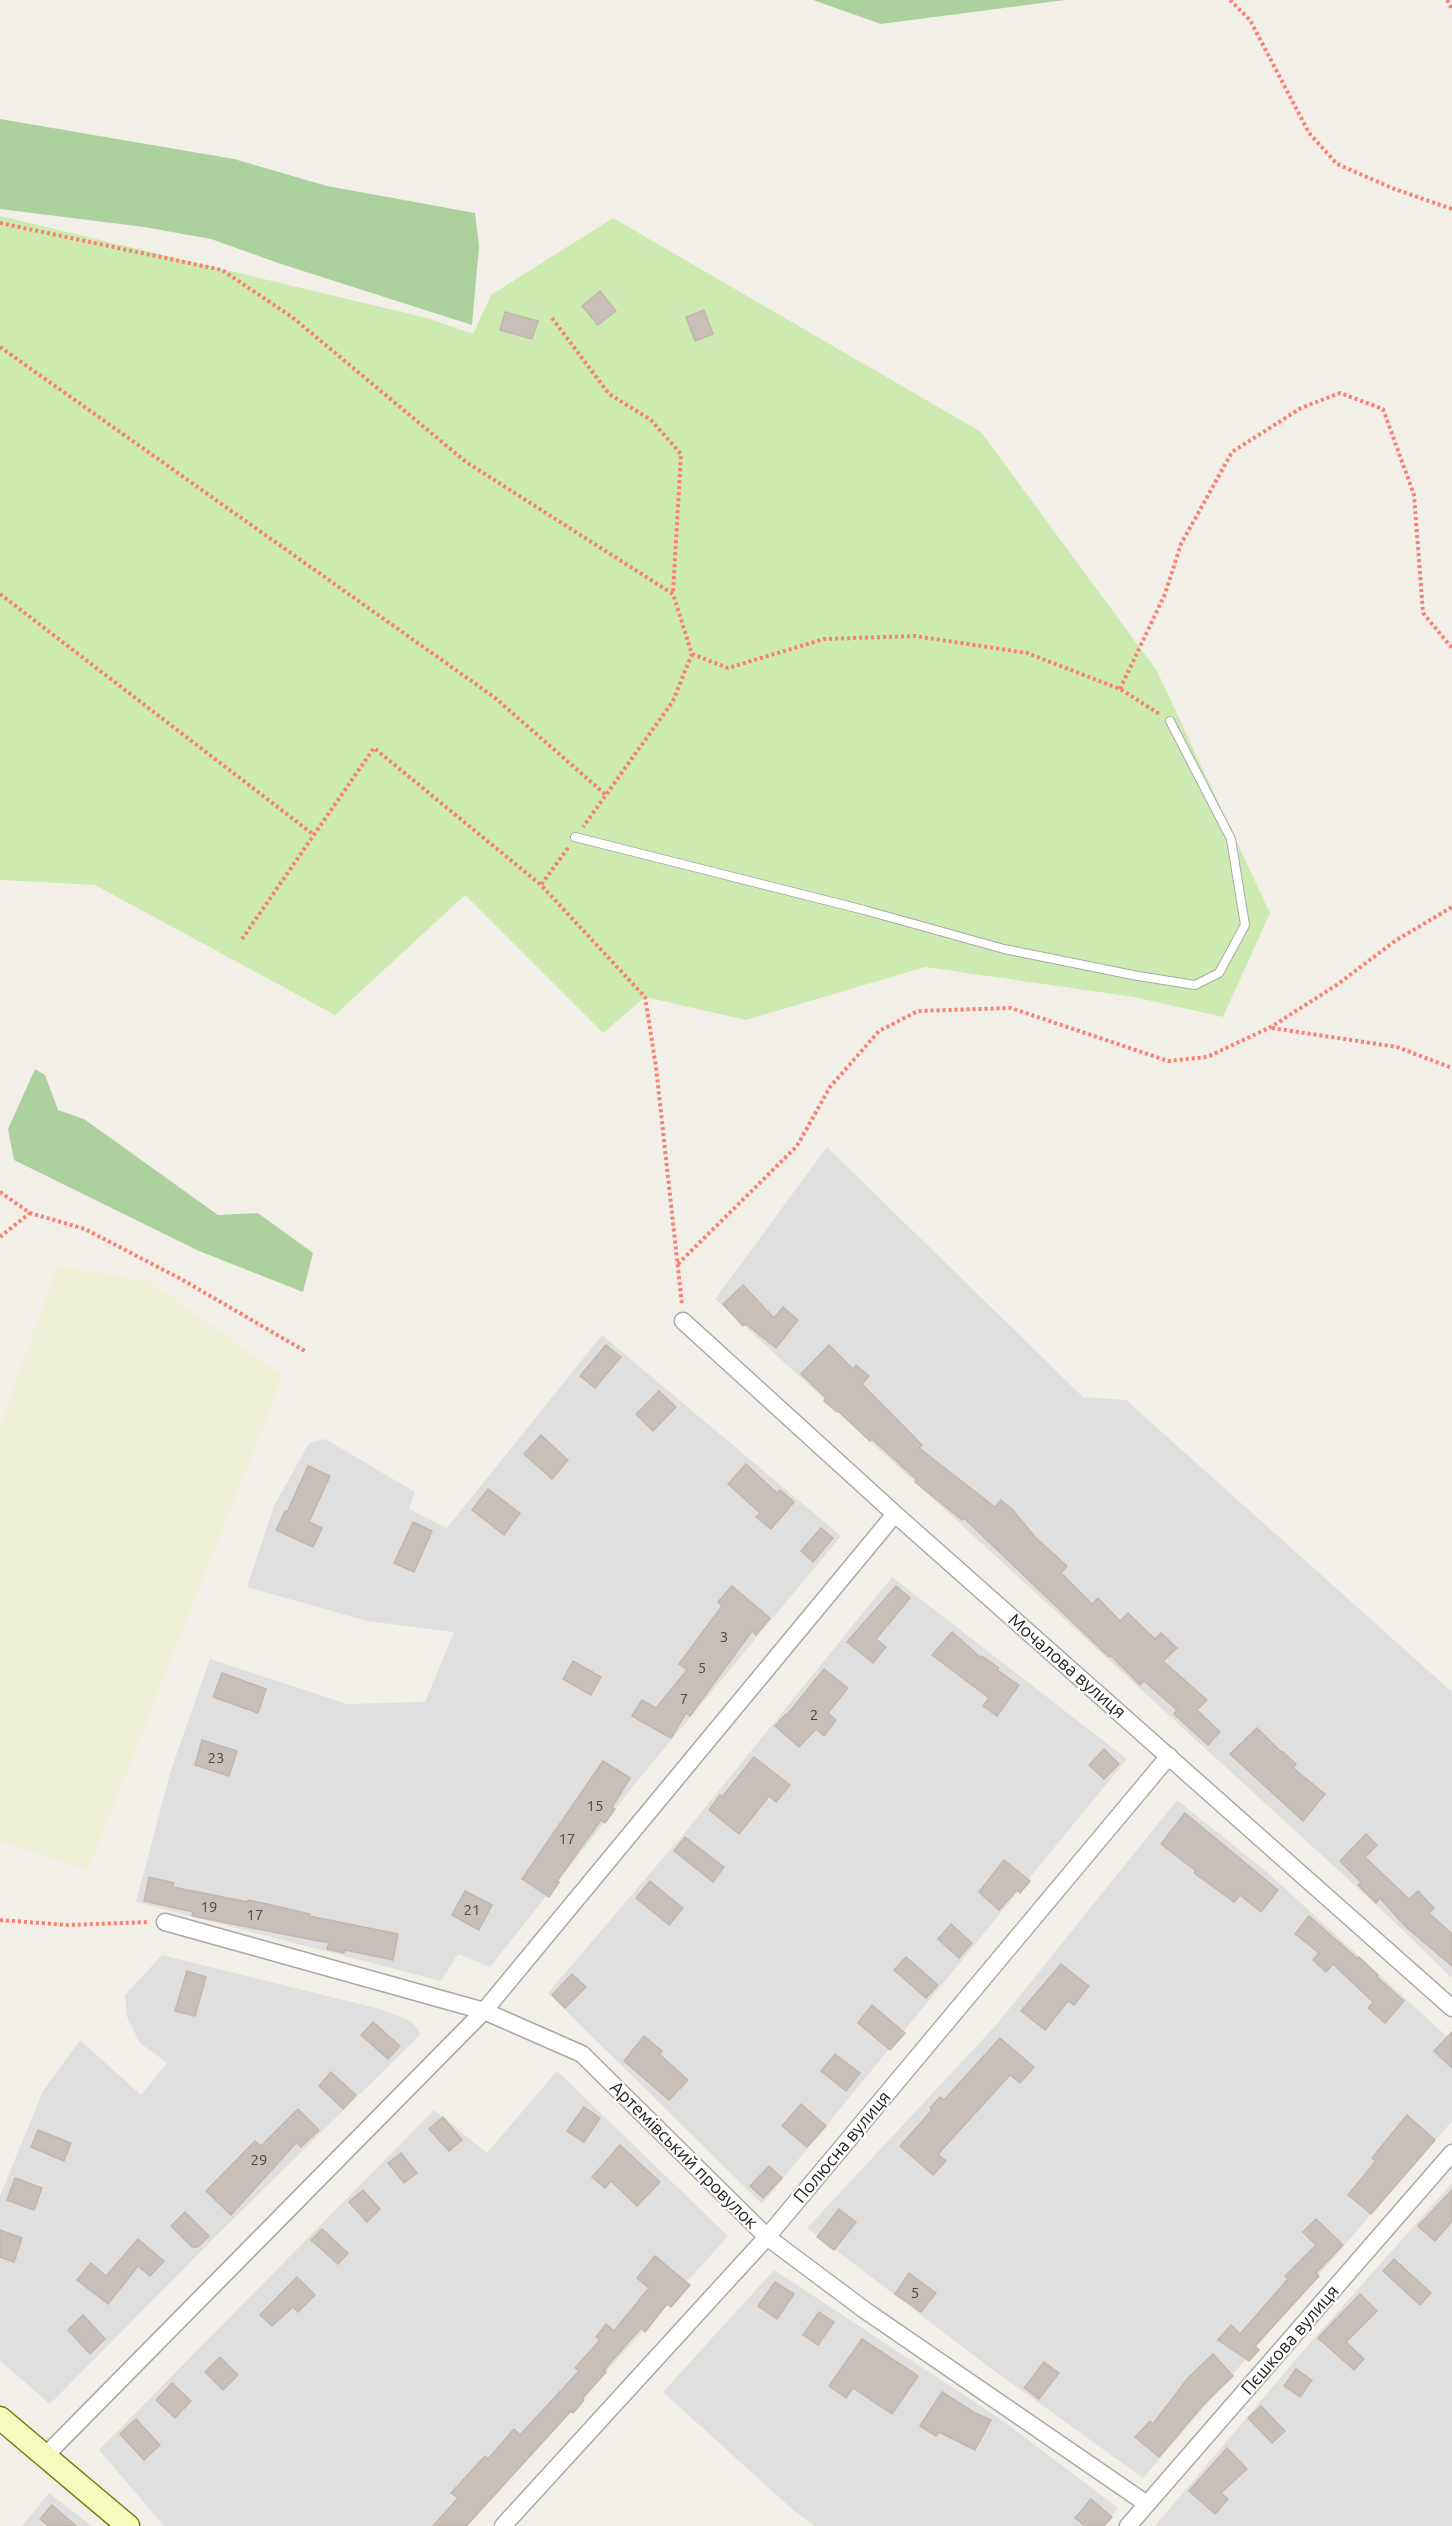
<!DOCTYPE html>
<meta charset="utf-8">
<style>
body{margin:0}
canvas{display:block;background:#f2efe9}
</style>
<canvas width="1452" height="2526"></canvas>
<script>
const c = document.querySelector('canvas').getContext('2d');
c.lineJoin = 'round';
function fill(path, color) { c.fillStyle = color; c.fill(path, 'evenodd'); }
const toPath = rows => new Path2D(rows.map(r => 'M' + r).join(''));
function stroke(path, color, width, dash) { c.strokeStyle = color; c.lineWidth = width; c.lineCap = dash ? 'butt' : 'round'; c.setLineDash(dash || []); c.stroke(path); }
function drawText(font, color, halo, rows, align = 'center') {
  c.font = font + ' Ubuntu,sans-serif'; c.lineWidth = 4.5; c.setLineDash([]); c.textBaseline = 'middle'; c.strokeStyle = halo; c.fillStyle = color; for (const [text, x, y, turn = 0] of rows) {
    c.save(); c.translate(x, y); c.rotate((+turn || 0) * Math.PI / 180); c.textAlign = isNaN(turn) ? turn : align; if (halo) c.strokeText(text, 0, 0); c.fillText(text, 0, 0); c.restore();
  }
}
fill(toPath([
 [827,1147,1083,1397,1126,1400,1452,1692,1452,1978,1387,1915,715,1299],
 [602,1335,841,1536,643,1774,490,1967,458,1954,441,1981,136,1902,171,1770,210,1659,347,1704,425,1702,454,1632,367,1621,247,1587,274,1506,309,1443,325,1439,415,1492,409,1509,447,1528],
 [892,1577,1127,1759,762,2204,548,1993,687,1830],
 [1177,1800,1269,1874,1452,2041,1452,2121,1143,2478,989,2367,807,2228,997,2024],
 [162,1955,380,2009,411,2021,421,2034,217,2235,50,2404,0,2361,0,2196,43,2091,80,2040,141,2095,167,2063,140,2043,127,2017,125,1995],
 [557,2071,728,2236,468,2526,164,2526,99,2450,434,2110,487,2153],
 [1452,2183,1452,2526,1155,2526,1303,2351],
 [774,2270,1002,2420,1118,2508,1103,2526,815,2526,793,2510,663,2392],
 [49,2493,92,2526,22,2526]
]), '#e0dfdf');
fill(toPath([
 [57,1266,149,1281,283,1376,88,1870,0,1841,0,1427]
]), '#eef0d5');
fill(toPath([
 [0,216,427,318,473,334,491,295,613,218,981,432,1157,671,1270,913,1223,1017,1134,997,925,967,746,1020,645,997,603,1033,465,895,335,1015,95,885,0,880]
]), '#cdebb0');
fill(toPath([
 [813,0,1065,0,881,24],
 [0,119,234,159,327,186,475,213,479,246,472,325,281,264,211,239,144,227,0,209],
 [35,1069,45,1075,58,1110,84,1119,218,1215,258,1213,313,1253,303,1292,199,1251,14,1160,8,1129]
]), '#add19e');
const building = toPath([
 [600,291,616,311,598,325,582,306,600,291],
 [704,310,713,334,695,341,686,317,704,310],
 [505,312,538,321,532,339,500,330,505,312],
 [743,1285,774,1318,783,1307,798,1320,776,1348,746,1324,743,1326,723,1304,743,1285],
 [606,1345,621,1357,595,1388,580,1376,606,1345],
 [829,1345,853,1369,856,1365,869,1376,862,1384,922,1445,919,1448,995,1507,1001,1500,1013,1510,1035,1537,1067,1566,1061,1573,1092,1604,1098,1598,1120,1621,1128,1613,1155,1639,1161,1633,1177,1648,1163,1661,1207,1700,1197,1710,1220,1732,1208,1745,1174,1714,1177,1710,1144,1681,1140,1685,1110,1655,1109,1657,964,1518,962,1520,915,1482,917,1480,872,1439,870,1441,838,1411,837,1412,824,1401,826,1398,801,1374,829,1345],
 [659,1391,676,1407,653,1431,636,1414,659,1391],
 [541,1435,568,1460,552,1479,524,1454,541,1435],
 [746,1464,777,1493,780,1490,794,1502,771,1529,756,1517,760,1513,728,1484,746,1464],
 [308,1466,330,1476,309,1522,322,1528,313,1547,276,1530,285,1511,287,1512,308,1466],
 [488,1489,520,1513,504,1535,472,1510,488,1489],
 [413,1522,432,1531,414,1572,394,1563,413,1522],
 [821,1528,833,1538,813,1562,801,1551,821,1528],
 [732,1586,770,1618,756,1635,752,1631,690,1716,686,1713,671,1738,632,1716,642,1700,656,1708,687,1670,679,1664,722,1606,718,1602,732,1586],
 [896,1586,910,1598,876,1639,886,1647,873,1663,847,1642,896,1586],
 [952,1632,980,1657,982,1656,999,1668,997,1670,1019,1685,997,1716,983,1706,989,1698,932,1655,952,1632],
 [573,1661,601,1677,591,1695,563,1679,573,1661],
 [824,1669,848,1688,828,1713,836,1720,824,1736,816,1729,799,1747,775,1726,786,1714,787,1715,824,1669],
 [222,1673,266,1689,258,1713,213,1697,222,1673],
 [1257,1728,1281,1752,1282,1751,1296,1764,1293,1768,1325,1794,1303,1821,1230,1754,1257,1728],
 [202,1740,237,1751,229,1776,195,1765,202,1740],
 [1104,1749,1119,1764,1104,1779,1089,1765,1104,1749],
 [754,1757,790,1785,776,1802,769,1796,739,1834,709,1810,720,1795,722,1797,754,1757],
 [603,1761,630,1778,612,1807,615,1809,605,1823,601,1820,557,1881,559,1882,549,1897,522,1879,603,1761],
 [1185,1813,1278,1890,1261,1912,1240,1895,1234,1902,1194,1873,1196,1871,1161,1844,1185,1813],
 [1366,1834,1377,1845,1365,1857,1409,1899,1418,1891,1434,1908,1429,1913,1452,1934,1452,1966,1405,1926,1380,1898,1376,1903,1358,1885,1361,1882,1340,1861,1366,1834],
 [685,1837,724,1867,713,1882,674,1851,685,1837],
 [1004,1860,1030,1881,1020,1893,1017,1890,999,1910,979,1892,1004,1860],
 [149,1877,174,1883,173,1887,248,1902,248,1900,267,1904,310,1914,309,1916,398,1934,393,1960,345,1950,344,1953,327,1949,329,1943,192,1916,193,1912,144,1901,149,1877],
 [650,1881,683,1908,669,1925,636,1898,650,1881],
 [465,1891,492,1905,479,1930,452,1915,465,1891],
 [1309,1916,1358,1959,1359,1957,1378,1975,1376,1976,1404,2001,1385,2023,1368,2008,1373,2002,1333,1964,1326,1972,1313,1960,1319,1953,1295,1934,1309,1916],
 [951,1924,972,1943,959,1958,938,1939,951,1924],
 [906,1957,938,1985,926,1998,894,1970,906,1957],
 [1061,1964,1089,1986,1074,2005,1068,2001,1045,2030,1021,2011,1061,1964],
 [187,1971,206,1977,195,2016,175,2011,187,1971],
 [572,1974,586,1987,565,2008,552,1995,572,1974],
 [872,2005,905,2033,890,2050,858,2023,872,2005],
 [373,2022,400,2046,388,2059,361,2035,373,2022],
 [1452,2032,1452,2068,1434,2051,1452,2032],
 [644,2036,662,2051,659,2054,688,2080,669,2100,624,2061,644,2036],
 [1000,2038,1034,2067,1020,2083,1010,2075,938,2154,946,2161,933,2175,900,2146,932,2110,930,2108,940,2097,944,2100,1000,2038],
 [835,2054,860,2073,846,2091,821,2071,835,2054],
 [331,2072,356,2095,343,2109,319,2086,331,2072],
 [801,2104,826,2126,807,2147,782,2126,801,2104],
 [584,2107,600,2118,584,2142,567,2131,584,2107],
 [298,2109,319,2130,301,2147,296,2143,231,2215,206,2191,255,2141,261,2146,298,2109],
 [1407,2115,1435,2140,1371,2214,1348,2195,1376,2161,1372,2158,1407,2115],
 [443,2117,462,2140,449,2151,429,2129,443,2117],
 [38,2130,71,2143,64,2161,31,2147,38,2130],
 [620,2145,660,2182,637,2206,611,2181,605,2188,592,2177,620,2145],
 [401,2153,417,2173,404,2183,388,2163,401,2153],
 [769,2166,782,2178,763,2198,750,2186,769,2166],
 [15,2178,42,2188,34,2210,7,2200,15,2178],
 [363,2190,380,2209,367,2222,349,2202,363,2190],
 [1452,2190,1452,2221,1435,2241,1418,2226,1452,2190],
 [839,2209,856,2222,834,2250,817,2237,839,2209],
 [185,2212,209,2236,198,2247,192,2247,171,2226,185,2212],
 [1316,2219,1343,2245,1316,2273,1319,2276,1255,2346,1259,2350,1249,2361,1218,2340,1231,2325,1240,2334,1288,2279,1285,2276,1316,2245,1303,2232,1316,2219],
 [322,2229,348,2253,338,2264,311,2240,322,2229],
 [0,2230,22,2238,14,2262,0,2257,0,2230],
 [138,2239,164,2261,150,2276,138,2266,108,2304,77,2280,91,2263,106,2276,138,2239],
 [655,2256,690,2285,671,2307,667,2304,645,2332,641,2328,604,2370,606,2372,583,2398,584,2400,573,2413,571,2411,466,2526,433,2526,458,2498,451,2493,485,2456,488,2459,514,2429,520,2435,579,2371,575,2368,600,2340,596,2337,606,2324,614,2331,649,2288,637,2278,655,2256],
 [1394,2259,1431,2293,1420,2305,1383,2271,1394,2259],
 [909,2273,936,2293,921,2312,895,2294,909,2273],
 [297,2277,315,2295,298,2312,293,2307,272,2326,260,2315,297,2277],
 [775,2282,794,2294,777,2319,758,2306,775,2282],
 [1360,2294,1377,2311,1346,2342,1364,2359,1354,2370,1318,2338,1360,2294],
 [819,2312,834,2322,818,2345,803,2335,819,2312],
 [83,2315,105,2339,90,2354,68,2330,83,2315],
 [862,2339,918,2376,892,2414,853,2388,846,2398,829,2386,862,2339],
 [1213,2354,1233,2376,1203,2405,1159,2457,1135,2437,1150,2421,1153,2424,1188,2378,1213,2354],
 [220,2357,238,2375,223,2390,205,2372,220,2357],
 [1044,2362,1059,2373,1039,2399,1024,2388,1044,2362],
 [1296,2369,1312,2380,1300,2397,1284,2386,1296,2369],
 [172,2383,191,2401,175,2418,156,2400,172,2383],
 [942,2392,975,2413,991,2420,975,2450,939,2432,936,2436,920,2426,942,2392],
 [1261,2406,1285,2431,1272,2443,1248,2418,1261,2406],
 [136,2419,160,2445,144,2460,120,2434,136,2419],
 [1227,2448,1247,2469,1221,2493,1228,2499,1215,2514,1189,2491,1227,2448],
 [1091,2499,1112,2517,1104,2526,1085,2526,1075,2518,1091,2499],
 [52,2505,76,2526,49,2526,40,2519,52,2505]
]);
fill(building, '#c7bfb8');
stroke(building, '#c4b6ab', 1.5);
const lane = toPath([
 [575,837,864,910,1004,949,1138,976,1195,985,1219,973,1245,925,1231,839,1170,721]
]);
const street = toPath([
 [683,1321,895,1514,1452,2008],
 [165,1922,484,2011,582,2054,767,2237,866,2311,1147,2504],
 [44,2457,484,2011,895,1514],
 [503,2526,767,2237,1169,1756],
 [1128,2526,1452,2153]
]);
const secondary = toPath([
 [0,2418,128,2526]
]);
stroke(lane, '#a9a9a9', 10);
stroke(street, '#a9a9a9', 19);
stroke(secondary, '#707d05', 25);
stroke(toPath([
 [1230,0,1250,20,1309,133,1337,164,1392,188,1452,209],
 [1447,0,1452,9],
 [0,223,222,270,292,317,466,462,673,594,692,654,673,701,583,827],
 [552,318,609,394,651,420,681,454,673,593],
 [0,347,494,697,606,795],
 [0,594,314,835],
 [692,654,728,668,824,639,915,636,1027,653,1120,689,1161,715],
 [1120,689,1165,594,1181,544,1232,452,1301,408,1340,393,1383,409,1414,495,1423,613,1452,648],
 [568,848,541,885,645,997,656,1067,682,1305],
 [242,939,374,748,541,885],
 [1272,1028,1397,1047,1452,1068],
 [0,1192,30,1213,85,1229,181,1279,305,1351],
 [0,1237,30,1213],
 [678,1264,797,1146,830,1087,879,1031,918,1011,1011,1008,1168,1061,1207,1057,1271,1027,1338,984,1395,941,1452,907],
 [0,1920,68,1925,149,1922]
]), '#fa8072', 4, [3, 3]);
stroke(lane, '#fff', 8);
stroke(street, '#fff', 16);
stroke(secondary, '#f7fabf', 22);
drawText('15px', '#4b4948', null, [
 ["3",724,1637],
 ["5",702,1668],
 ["7",684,1699],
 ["2",814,1715],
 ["23",216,1758],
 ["15",595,1806],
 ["17",567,1839],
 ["19",209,1907],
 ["21",472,1910],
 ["17",255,1915],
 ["29",259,2160],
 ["5",915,2293]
]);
drawText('18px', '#222', '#fff', [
 ["Мочалова вулиця",1067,1666,41],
 ["Полюсна вулиця",842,2147,-50],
 ["Артемівський провулок",684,2155,45],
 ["Пєшкова вулиця",1290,2340,-49]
]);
</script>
